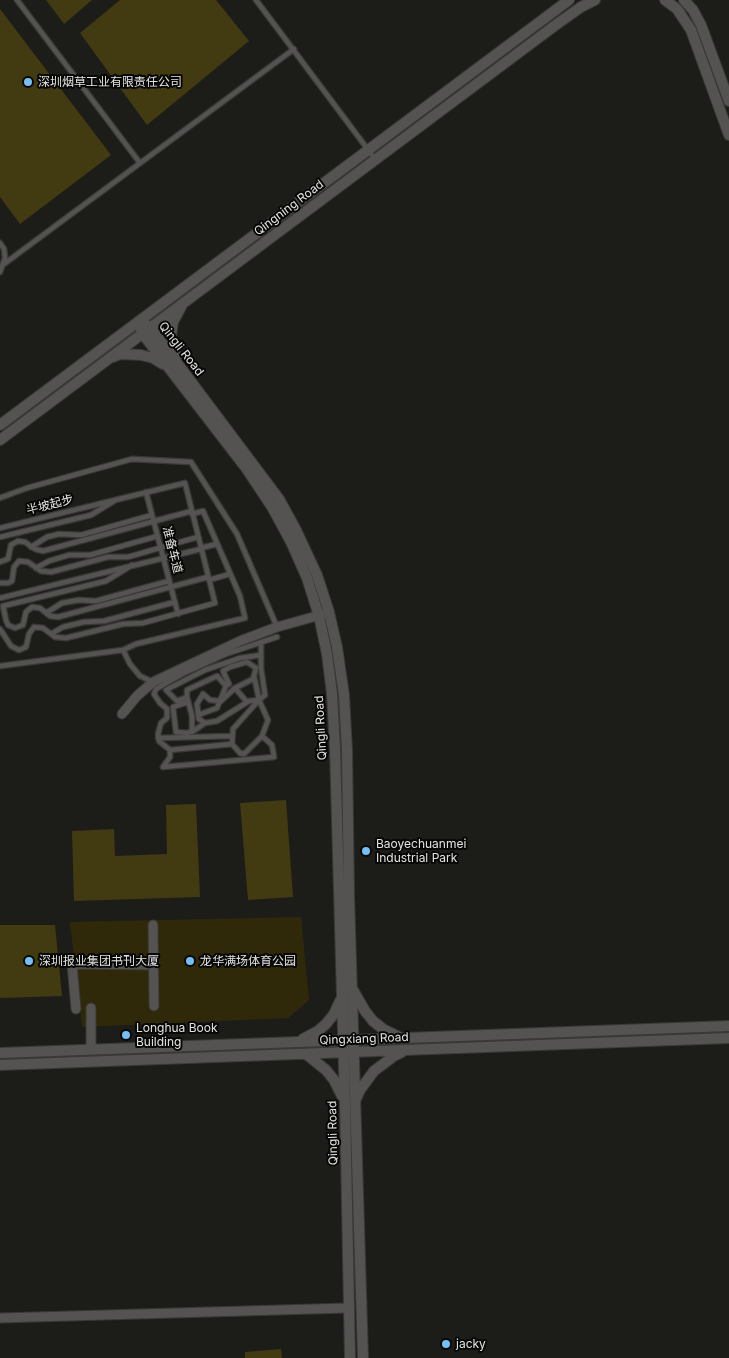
<!DOCTYPE html>
<meta charset="utf-8">
<style>
body{margin:0}
canvas{display:block;background:#1c1c19}
</style>
<canvas width="729" height="1358"></canvas>
<script>
const c = document.querySelector('canvas').getContext('2d');
c.lineJoin = 'round';
function fill(path, color) { c.fillStyle = color; c.fill(path, 'evenodd'); }
const toPath = rows => new Path2D(rows.map(r => 'M' + r).join(''));
function stroke(path, color, width, dash) { c.strokeStyle = color; c.lineWidth = width; c.lineCap = dash ? 'butt' : 'round'; c.setLineDash(dash || []); c.stroke(path); }
function drawText(font, color, halo, rows, align = 'center') {
  c.font = font + ' Inter,"Noto Sans SC",sans-serif'; c.lineWidth = 4; c.setLineDash([]); c.textBaseline = 'middle'; c.strokeStyle = halo; c.fillStyle = color; for (const [text, x, y, turn = 0] of rows) {
    c.save(); c.translate(x, y); c.rotate((+turn || 0) * Math.PI / 180); c.textAlign = isNaN(turn) ? turn : align; if (halo) c.strokeText(text, 0, 0); c.fillText(text, 0, 0); c.restore();
  }
}
fill(toPath([
 [301,917,309,1000,288,1018,82,1027,70,922]
]), '#2f290a');
fill(toPath([
 [46,0,92,0,64,24],
 [120,0,216,0,249,41,147,125,80,33],
 [0,9,111,155,20,224,0,197],
 [286,800,293,897,248,900,240,803],
 [196,804,200,897,74,901,72,831,114,829,115,856,167,854,166,805],
 [0,925,55,925,62,996,0,998],
 [281,1349,282,1358,245,1358,245,1352]
]), '#423a10');
const service = toPath([
 [17,0,140,163],
 [256,0,375,159],
 [0,243,4,249,5,258,0,272],
 [4,264,294,49],
 [146,492,178,614],
 [0,498,27,488,132,459,191,462,237,534,277,627],
 [0,528,185,483,215,603,143,623,123,624,66,638,55,637,43,628,34,627,29,634,26,647,19,650,11,646,0,629],
 [0,537,91,515,114,501],
 [31,547,47,537,59,534,81,535,152,515],
 [201,548,217,544],
 [0,562,8,559,11,545,18,541,25,542,35,549,43,551,192,511],
 [132,565,106,581,3,606,6,620,8,625,15,628,23,625,26,612,32,607,40,608,50,616,58,617,208,577],
 [36,568,49,561,69,555,90,555,158,536],
 [209,580,230,574],
 [0,583,8,583,12,581,14,567,19,561,28,562,41,571,51,572,108,557,128,557,198,537],
 [0,598,201,549],
 [46,613,62,603,79,600,96,601,169,581],
 [51,634,63,627,84,622,104,621,175,602],
 [123,650,136,644,245,618,240,596,203,511,192,514],
 [261,655,240,658,205,670,166,690,177,701,187,697,187,690,217,676,226,686,229,684,223,671,230,667,247,662,256,668,253,679,235,688,221,701,210,700,203,694,197,704,199,719,205,723,217,721,249,701,259,700,233,729,232,744,240,753,244,754,262,736,272,745,274,757,163,767,170,757,170,750,159,741,158,734,161,723,167,718,167,709,160,703,154,694,156,689,182,674,226,654,277,637],
 [0,666,123,650,130,664,140,676,153,682],
 [254,676,259,700,268,720,262,736],
 [235,688,247,702],
 [187,697,192,716,192,731,187,733,176,732,173,707,188,702],
 [259,700,265,695,261,668,261,642],
 [198,715,217,708,226,686],
 [192,732,205,723],
 [158,738,232,736],
 [170,750,232,744]
]);
const minor = toPath([
 [122,714,137,696,153,682,240,641,277,627,324,614],
 [153,925,154,1006],
 [91,1008,91,1049],
 [76,1009,72,964,154,965],
 [0,1318,348,1308]
]);
const tertiary = toPath([
 [665,0,677,9,691,30,729,135],
 [684,0,693,10,701,25,729,101],
 [139,321,150,327,279,499,296,530,317,575,329,612,337,647,344,695,347,750,349,895,363,1358],
 [139,321,142,333,246,468,272,507,291,542,307,578,319,616,327,654,332,694,335,749,345,1103,350,1358],
 [113,357,120,354,141,355,153,358,163,364],
 [176,357,171,336,173,322,181,307],
 [0,425,569,0],
 [0,440,557,24,581,7,595,0],
 [353,990,365,1011,373,1021,383,1029,399,1037],
 [303,1039,318,1031,326,1024,334,1014,340,1001],
 [0,1053,729,1026],
 [306,1054,326,1070,334,1080,342,1096],
 [0,1065,729,1038],
 [356,1099,360,1090,374,1071,394,1056,402,1052]
]);
stroke(service, '#383835', 7);
stroke(minor, '#383835', 11);
stroke(tertiary, '#383835', 12);
stroke(service, '#545352', 4.5);
stroke(minor, '#545352', 9);
stroke(tertiary, '#545352', 10);
for (const [x, y, r, color] of [
 [28,82,5,"#74c0f6"],
 [366,851,5,"#74c0f6"],
 [29,961,5,"#74c0f6"],
 [190,961,5,"#74c0f6"],
 [126,1035,5,"#74c0f6"],
 [446,1344,5,"#74c0f6"]
]) { const dot = new Path2D(); dot.arc(x, y, r, 0, 2 * Math.PI); c.fillStyle = color; c.fill(dot); stroke(dot, '#070706', 2); }
drawText('12px', '#e3e3e1', '#070706', [
 ["深圳烟草工业有限责任公司",38,82],
 ["Baoyechuanmei",376,844],
 ["Industrial Park",376,858],
 ["深圳报业集团书刊大厦",39,961],
 ["龙华满场体育公园",200,961],
 ["Longhua Book",136,1028],
 ["Building",136,1042],
 ["jacky",456,1344]
], 'left');
drawText('12px', '#e3e3e1', '#070706', [
 ["Qingning Road",289,208,-37],
 ["Qingli Road",181,349,52],
 ["半坡起步",50,505,-14],
 ["准备车道",172,550,76],
 ["Qingli Road",321,728,-93],
 ["Qingxiang Road",364,1039,-2],
 ["Qingli Road",333,1133,-91]
]);
</script>
